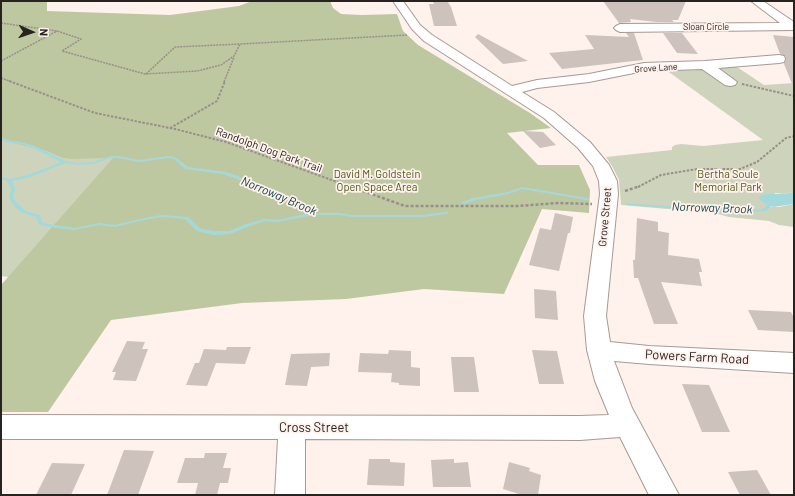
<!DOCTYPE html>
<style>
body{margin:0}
#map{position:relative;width:795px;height:496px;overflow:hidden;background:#fff1ec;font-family:Barlow,sans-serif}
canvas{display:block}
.frame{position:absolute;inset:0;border:2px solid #272321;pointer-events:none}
.north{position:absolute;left:12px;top:12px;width:40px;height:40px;-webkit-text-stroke:3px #fff1ec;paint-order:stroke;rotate:92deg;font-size:11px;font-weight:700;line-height:16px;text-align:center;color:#272321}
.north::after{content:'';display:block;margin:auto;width:14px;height:18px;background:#272321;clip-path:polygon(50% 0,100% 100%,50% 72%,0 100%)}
</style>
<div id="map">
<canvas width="795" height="496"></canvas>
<div class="frame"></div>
<div class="north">N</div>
</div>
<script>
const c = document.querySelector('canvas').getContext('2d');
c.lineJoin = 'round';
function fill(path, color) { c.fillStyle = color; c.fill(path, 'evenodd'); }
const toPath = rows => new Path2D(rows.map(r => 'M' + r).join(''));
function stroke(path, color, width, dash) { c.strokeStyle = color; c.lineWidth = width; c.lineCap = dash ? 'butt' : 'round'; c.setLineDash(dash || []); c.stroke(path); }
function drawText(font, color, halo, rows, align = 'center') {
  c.font = font + ' Barlow,sans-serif'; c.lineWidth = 3.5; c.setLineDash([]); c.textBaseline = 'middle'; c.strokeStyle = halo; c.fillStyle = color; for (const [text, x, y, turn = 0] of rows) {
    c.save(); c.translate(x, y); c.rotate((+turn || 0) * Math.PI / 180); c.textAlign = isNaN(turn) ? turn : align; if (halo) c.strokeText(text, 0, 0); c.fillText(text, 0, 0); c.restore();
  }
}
fill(toPath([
 [734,65,764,85,794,83,794,192,784,194,775,193,769,207,779,207,794,204,794,227,779,225,769,221,729,217,714,213,621,205,619,180,612,166,606,157,672,150,672,147,675,145,681,144,703,146,763,140,666,70],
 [1,97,147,141,21,279,1,276]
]), '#ced4bb');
fill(toPath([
 [1,1,47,1,47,11,170,15,239,6,252,1,330,1,333,8,341,14,362,15,397,14,403,31,418,45,530,113,551,128,507,133,538,165,579,165,590,190,589,213,542,209,504,294,424,289,346,299,242,303,111,320,48,412,1,412,1,285,113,158,71,159,63,158,47,151,1,140]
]), '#bec8a0');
fill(toPath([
 [794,192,794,204,773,207,765,204,759,199,760,196,765,194,784,194]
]), '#a4d9dc');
fill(toPath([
 [1,137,11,141,21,142,35,146,66,161,78,163,93,162,111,156,119,156,139,160,169,156,175,157,188,167,226,172,271,188,289,196,307,209,315,213,341,213,351,215,422,215,447,212,449,213,447,214,422,217,351,217,341,215,314,215,278,222,265,221,250,226,230,234,214,235,197,231,185,219,162,217,144,220,115,227,99,225,75,230,57,228,39,225,36,217,22,213,14,206,9,198,11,188,7,181,1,179,1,177,9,179,28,175,61,162,33,148,21,144,9,143,1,139,1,137],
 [111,158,119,158,139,162,169,158,174,159,185,169,223,174,267,190,285,198,303,211,309,213,278,220,265,219,246,224,229,231,214,231,201,229,188,217,162,215,144,218,115,225,99,223,75,228,43,223,40,215,26,211,18,204,13,198,15,188,12,181,31,177,65,163,78,165,94,164,111,158],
 [522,187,587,198,589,199,587,200,522,189,509,194,476,200,464,204,462,203,462,202,473,198,508,192,522,187],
 [771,201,775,201,775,202,766,211,740,213,627,205,625,204,627,203,740,211,763,209,771,201]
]), '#a4d9dc');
fill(toPath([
 [603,1,686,1,678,20,672,20,674,22,656,22,630,19,631,22,619,23],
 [433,2,448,2,451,7,457,26,434,26,429,4,434,4],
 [626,33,634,33,643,60,562,69,549,53,594,49,585,35,629,37],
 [663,33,682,33,698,54,677,53],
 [478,34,528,61,503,64,475,37],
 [773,35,794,37,794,86,793,86,784,64,786,59,785,56,780,54],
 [523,131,543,132,556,145,540,148],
 [555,213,573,217,570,233,568,233,559,271,529,265,540,228,551,230],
 [637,218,658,222,658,231,669,233,668,255,699,259,702,272,699,272,702,286,661,282,678,324,654,324,638,278,634,278,633,260,635,260],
 [534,289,556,291,558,320,535,318],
 [748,310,791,312,794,318,794,332,758,330],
 [127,341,145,342,142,349,148,349,136,381,113,380,116,372,112,372],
 [227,347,251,347,245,364,216,363,207,386,186,385,195,363,199,363,204,349,226,350],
 [389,350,411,351,411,367,420,368,420,386,399,385,399,383,391,382,392,373,358,372,360,353,388,354],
 [532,350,557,351,564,384,539,384],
 [330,353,329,366,311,367,307,386,285,385,291,354],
 [451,357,474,357,479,392,454,392],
 [682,384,709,385,730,432,702,432],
 [124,450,154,451,138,495,107,495],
 [205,453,227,453,223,468,231,468,228,483,220,483,217,495,195,495,198,483,177,483,185,458,204,458],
 [369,459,390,459,390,462,405,463,404,486,367,485],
 [454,459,454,463,468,462,471,487,433,487,431,460],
 [509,462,530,468,529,471,541,475,538,495,522,495,503,489],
 [52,463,85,464,71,495,36,495],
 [757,470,771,495,740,495,728,472]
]), '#cec2bc');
const minor = toPath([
 [393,1,403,1,420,25,432,35,512,86,537,80,589,74,644,63,705,61,779,55,784,56,785,59,784,62,779,63,718,68,737,82,735,85,730,86,725,85,702,69,644,71,589,82,537,88,522,92,554,112,590,142,609,165,617,181,618,194,606,316,610,342,649,346,794,353,794,373,649,364,614,361,632,408,679,495,649,495,620,437,580,440,305,439,305,495,275,495,278,439,1,439,1,415,580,416,609,415,595,381,587,350,584,316,600,194,599,181,593,166,578,148,544,118,424,41,412,29,393,1],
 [751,1,763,1,794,22,794,30,620,32,616,30,614,28,616,26,620,24,780,23,751,1]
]);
stroke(minor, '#a69a95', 2);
stroke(toPath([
 [1,23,57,31,81,39,62,51,145,74,197,71,221,65,234,56,240,44,407,35],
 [1,61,57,31],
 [146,74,175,47,240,44],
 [1,78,12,82],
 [224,82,234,57]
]), '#988e8b', 1.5, [2, 1]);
stroke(toPath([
 [9,81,95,113,175,129,226,142,351,187],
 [742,84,794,96],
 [170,128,217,101,225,81],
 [638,187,661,175,697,169,740,169,757,162,786,138,794,136]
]), '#988e8b', 2, [2.5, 1.5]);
stroke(toPath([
 [349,186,405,206,518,206,558,203,592,204],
 [625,191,640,186]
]), '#988e8b', 2.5, [3, 2]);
fill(minor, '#fff');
drawText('9px', '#272321', '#fff1ec', [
 ["Sloan Circle",706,27],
 ["Grove Lane",656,68,-4]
]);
drawText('11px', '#272321', '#fff1ec', [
 ["Randolph Dog Park Trail",269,150,20],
 ["Grove Street",605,217,-85]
]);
drawText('11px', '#4d581b', '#fff1ec', [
 ["David M. Goldstein",377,174],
 ["Open Space Area",377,187],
 ["Bertha Soule",728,174],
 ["Memorial Park",728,187]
]);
drawText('italic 12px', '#114245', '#fff1ec', [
 ["Norroway Brook",279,196,23],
 ["Norroway Brook",712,208,2]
]);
drawText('13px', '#272321', '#fff1ec', [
 ["Powers Farm Road",697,357,3],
 ["Cross Street",314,428]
]);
</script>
